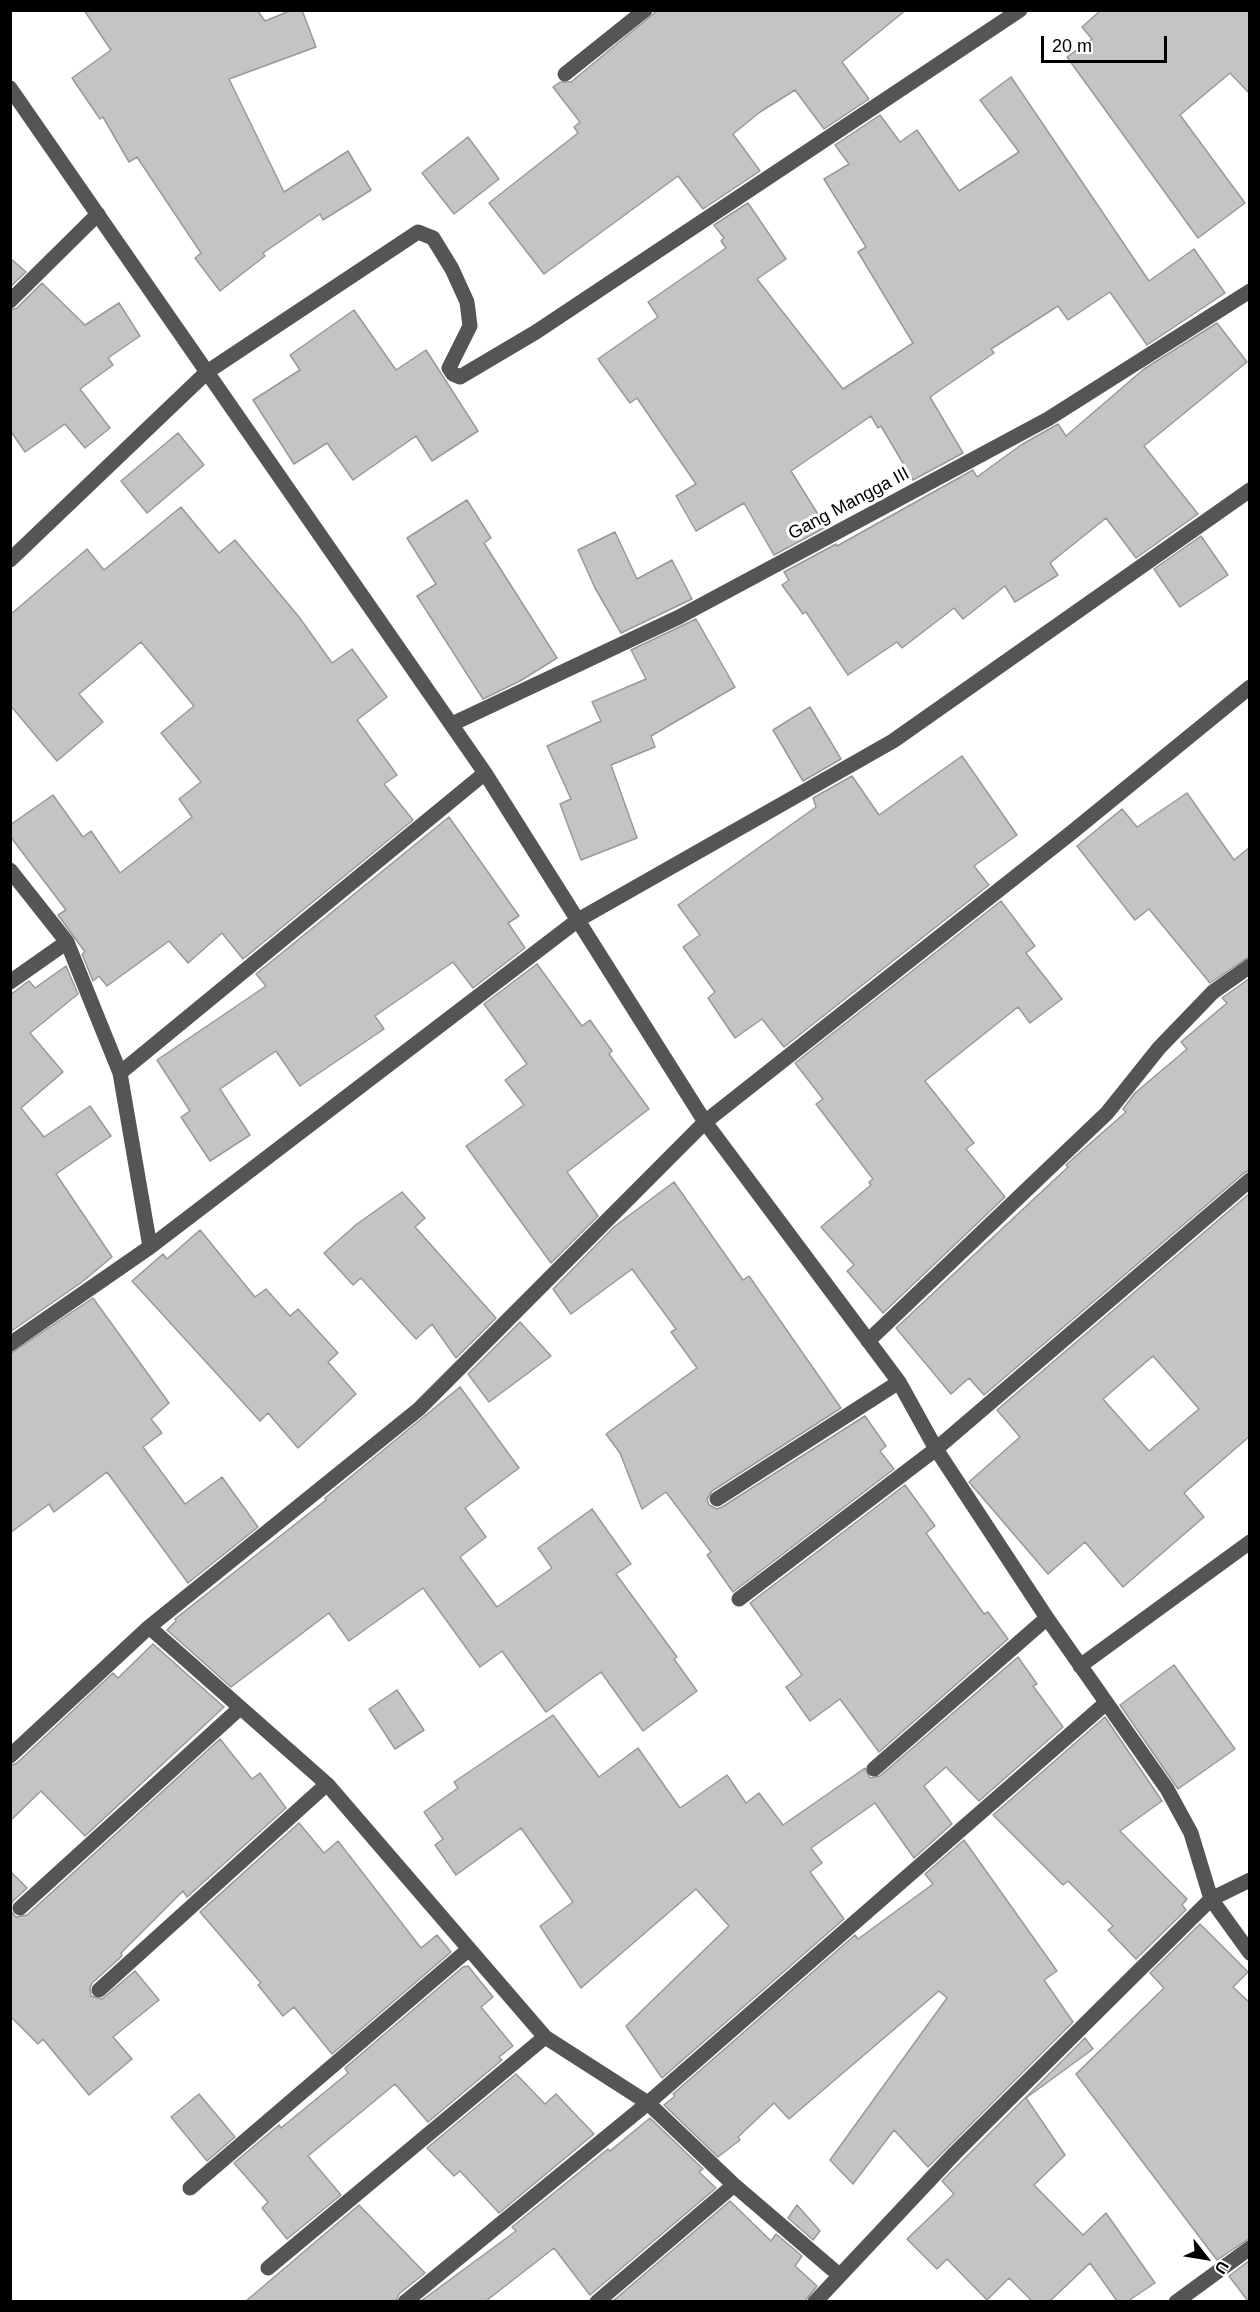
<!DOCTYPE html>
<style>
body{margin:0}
#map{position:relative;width:1260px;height:2312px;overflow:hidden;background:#fff;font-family:Helvetica,sans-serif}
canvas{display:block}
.frame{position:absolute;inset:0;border:12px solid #000;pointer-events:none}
.north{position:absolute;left:1176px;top:2228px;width:60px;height:60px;-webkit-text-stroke:4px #fff;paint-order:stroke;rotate:121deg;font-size:16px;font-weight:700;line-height:24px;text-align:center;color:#000}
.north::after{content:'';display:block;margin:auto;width:21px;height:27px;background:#000;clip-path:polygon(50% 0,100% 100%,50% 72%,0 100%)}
.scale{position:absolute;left:1041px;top:36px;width:126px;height:27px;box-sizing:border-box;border:3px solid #000;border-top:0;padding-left:8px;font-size:18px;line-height:21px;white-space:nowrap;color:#000;-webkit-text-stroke:4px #fff;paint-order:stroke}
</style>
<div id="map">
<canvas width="1260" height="2312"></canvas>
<div class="frame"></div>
<div class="north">U</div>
<div class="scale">20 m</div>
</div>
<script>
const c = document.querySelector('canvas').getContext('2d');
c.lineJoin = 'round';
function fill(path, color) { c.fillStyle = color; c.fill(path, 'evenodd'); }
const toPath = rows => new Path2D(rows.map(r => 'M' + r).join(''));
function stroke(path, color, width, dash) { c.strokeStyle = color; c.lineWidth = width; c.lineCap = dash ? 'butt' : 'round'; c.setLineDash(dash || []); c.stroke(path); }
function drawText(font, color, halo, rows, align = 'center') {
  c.font = font + ' Helvetica,sans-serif'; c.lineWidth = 6; c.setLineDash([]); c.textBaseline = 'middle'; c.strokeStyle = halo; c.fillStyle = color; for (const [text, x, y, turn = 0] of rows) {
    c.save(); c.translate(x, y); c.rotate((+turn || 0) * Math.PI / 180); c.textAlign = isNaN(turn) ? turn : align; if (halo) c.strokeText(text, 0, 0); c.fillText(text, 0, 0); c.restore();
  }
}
const building = toPath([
 [84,10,257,10,265,21,292,10,302,10,316,47,229,79,284,192,348,151,371,190,323,220,320,214,263,253,265,256,220,291,195,258,201,253,137,157,129,162,103,117,100,119,72,78,111,50,84,10],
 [658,10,906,10,842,62,869,99,824,129,795,90,760,112,733,134,760,171,703,209,678,176,544,274,489,203,578,133,574,127,580,122,553,87,560,82,571,82,658,10],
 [1101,10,1250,10,1250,94,1230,73,1180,115,1245,203,1198,238,1067,57,1092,39,1082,27,1101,10],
 [1011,77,1149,281,1194,249,1225,293,1147,345,1110,292,1068,320,1058,306,991,349,994,353,930,397,963,453,913,480,881,426,878,428,871,416,791,471,826,527,774,555,744,503,696,531,676,496,696,484,637,398,630,403,598,359,658,317,648,302,726,248,721,241,724,238,714,225,748,203,786,259,757,279,843,389,913,343,858,252,866,247,824,179,849,164,835,145,880,115,900,142,917,130,959,191,1019,152,980,100,1011,77],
 [468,137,499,179,454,214,422,173,468,137],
 [10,258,26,272,10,287,10,258],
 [42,283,85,325,119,303,140,336,108,358,113,365,80,389,110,428,85,448,65,424,25,452,10,430,10,310,17,308,42,283],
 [354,310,396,370,426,350,478,431,432,461,416,436,353,480,327,443,294,464,253,400,300,370,290,355,354,310],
 [1217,323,1247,362,1144,446,1198,514,1136,558,1106,518,1050,563,1058,575,1015,602,1005,586,963,619,954,608,902,648,897,642,848,675,806,612,803,614,782,585,789,580,784,572,836,544,837,546,973,470,977,477,1021,445,1058,424,1066,436,1144,369,1217,323],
 [178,433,204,465,147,513,121,481,178,433],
 [467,500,491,538,484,543,557,658,520,681,483,699,417,596,436,584,407,538,467,500],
 [181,507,219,553,235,540,299,617,332,663,352,649,387,697,357,720,397,775,384,784,413,820,243,959,222,933,188,963,169,941,107,986,99,976,93,981,82,954,85,952,58,915,66,910,10,836,10,825,53,795,83,837,91,831,120,873,192,817,179,799,201,782,161,733,194,706,141,642,79,694,103,722,57,761,10,705,10,615,87,549,104,570,181,507],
 [615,532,637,579,672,560,692,599,621,633,595,588,578,550,615,532],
 [1201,536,1228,575,1180,607,1154,569,1201,536],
 [696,619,735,687,651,736,655,747,611,765,637,838,581,860,560,804,571,799,547,746,601,721,592,702,646,679,631,650,696,619],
 [810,707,841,759,803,781,773,730,810,707],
 [962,756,1017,835,974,866,989,885,784,1047,762,1019,735,1038,708,998,715,992,683,947,700,935,678,905,816,807,813,798,852,776,879,815,962,756],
 [1187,793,1234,860,1250,847,1250,956,1210,983,1149,909,1135,920,1077,846,1122,809,1137,827,1187,793],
 [449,817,519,916,508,923,525,948,473,988,453,962,375,1016,384,1029,300,1086,276,1051,220,1089,250,1135,210,1161,181,1117,190,1111,157,1060,266,986,256,974,449,817],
 [1001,901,1035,946,1026,953,1062,999,1030,1023,1018,1007,925,1081,974,1143,966,1149,1005,1197,883,1313,847,1271,854,1265,821,1227,871,1185,869,1182,873,1179,816,1104,823,1099,795,1063,1001,901],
 [537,964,582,1026,590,1020,612,1051,609,1054,649,1109,567,1172,598,1216,551,1263,466,1146,524,1105,505,1080,527,1064,484,1004,537,964],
 [66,966,78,994,30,1033,63,1072,21,1108,44,1137,90,1106,111,1136,56,1174,112,1257,82,1282,10,1332,10,995,29,981,35,988,66,966],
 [1250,978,1250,1170,1244,1173,984,1395,969,1378,951,1394,896,1328,1068,1167,1066,1165,1086,1147,1126,1112,1123,1109,1135,1093,1187,1049,1181,1042,1227,1003,1222,998,1250,978],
 [674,1182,743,1280,749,1276,841,1408,712,1491,707,1499,709,1505,717,1509,722,1507,865,1416,886,1446,880,1451,894,1469,733,1592,707,1555,711,1552,666,1492,642,1509,620,1453,606,1434,697,1368,671,1332,676,1329,632,1269,571,1314,553,1289,615,1226,674,1182],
 [402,1192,425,1218,415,1227,496,1318,456,1358,432,1324,416,1339,361,1278,353,1285,324,1253,357,1224,402,1192],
 [1250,1193,1250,1436,1184,1493,1204,1517,1123,1587,1085,1542,1048,1574,969,1482,1020,1437,997,1410,1250,1193],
 [1153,1356,1199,1409,1149,1451,1103,1399,1153,1356],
 [200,1230,255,1297,266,1289,290,1316,298,1309,338,1353,328,1362,356,1394,298,1448,268,1413,260,1421,132,1281,163,1254,167,1259,200,1230],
 [93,1298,169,1403,151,1419,162,1433,143,1447,185,1504,222,1477,258,1527,188,1583,107,1472,54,1512,49,1504,10,1533,10,1354,93,1298],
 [520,1322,551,1356,489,1402,468,1374,520,1322],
 [460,1387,519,1468,465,1508,486,1537,460,1557,497,1607,552,1568,538,1548,592,1509,631,1564,616,1574,677,1657,674,1659,697,1691,643,1731,601,1672,546,1712,502,1651,480,1667,423,1588,349,1641,329,1613,231,1687,167,1630,176,1621,175,1619,326,1500,325,1498,460,1387],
 [905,1485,935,1526,926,1533,984,1614,988,1612,1008,1639,879,1752,840,1699,810,1721,786,1687,802,1675,750,1603,905,1485],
 [153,1644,224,1707,85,1836,41,1791,10,1821,10,1766,17,1763,113,1673,118,1678,153,1644],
 [1018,1657,1037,1684,1033,1686,1063,1727,979,1801,946,1767,924,1786,952,1824,914,1858,875,1803,811,1848,822,1863,810,1872,844,1919,662,2078,626,2026,729,1926,696,1889,581,1988,540,1926,573,1902,521,1828,456,1875,435,1845,443,1839,424,1812,458,1788,454,1782,553,1715,599,1777,638,1748,680,1808,727,1775,746,1803,759,1793,783,1825,865,1768,870,1778,880,1776,1018,1657],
 [1174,1665,1235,1749,1178,1789,1120,1705,1174,1665],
 [397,1690,424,1730,395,1749,369,1709,397,1690],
 [1105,1717,1162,1801,1120,1831,1187,1899,1182,1905,1186,1910,1136,1959,1108,1930,1113,1926,1068,1881,1063,1885,993,1815,1105,1717],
 [220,1739,252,1779,260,1773,286,1808,187,1897,183,1891,121,1953,122,1956,92,1983,90,1988,91,1996,102,1999,135,1971,159,2000,113,2037,132,2059,89,2095,43,2039,38,2044,10,2016,10,1910,16,1917,27,1915,220,1739],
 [299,1823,324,1853,338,1841,421,1948,437,1935,451,1952,332,2054,294,2007,283,2016,258,1985,261,1983,200,1912,299,1823],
 [964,1840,1057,1971,1044,1980,1073,2022,928,2167,894,2130,853,2184,830,2160,947,1998,939,1991,789,2119,774,2103,738,2137,740,2140,718,2157,664,2105,675,2096,673,2094,855,1935,858,1939,933,1884,925,1874,964,1840],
 [10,1871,27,1888,13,1901,10,1908,10,1871],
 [1200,1924,1248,1972,1233,1987,1250,2003,1250,2238,1217,2260,1076,2074,1164,1988,1150,1973,1200,1924],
 [468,1966,493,1997,481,2007,513,2046,499,2057,502,2060,428,2122,395,2084,308,2156,341,2195,287,2239,262,2208,268,2202,234,2163,279,2125,281,2128,348,2073,345,2068,463,1967,468,1966],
 [1085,2038,1093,2049,1026,2098,1065,2155,1034,2185,1083,2235,1106,2213,1155,2283,1128,2301,1117,2301,1090,2263,1050,2301,1032,2301,1009,2278,987,2300,947,2259,937,2269,907,2239,954,2194,942,2181,1085,2038],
 [516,2074,545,2104,556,2094,594,2134,499,2213,460,2171,454,2176,427,2148,516,2074],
 [199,2094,235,2137,207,2161,171,2117,199,2094],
 [650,2118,703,2169,699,2172,716,2188,590,2295,554,2248,486,2301,421,2301,516,2231,512,2227,608,2149,610,2151,650,2118],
 [730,2201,771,2241,776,2234,802,2256,795,2266,817,2286,805,2301,613,2301,730,2201],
 [359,2205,425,2273,399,2294,396,2301,246,2301,359,2205],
 [797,2205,820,2231,813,2240,788,2218,797,2205],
 [1250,2260,1250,2301,1248,2301,1229,2276,1250,2260]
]);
fill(building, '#c4c4c4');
stroke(building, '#999', 1.5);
stroke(toPath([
 [565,74,645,10],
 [10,88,485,773,705,1122,899,1382,936,1449,1047,1618,1167,1789,1191,1833,1211,1899,1250,1953],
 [10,301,98,214],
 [10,560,207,372,418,232,433,238,452,269,467,302,470,326,449,368,453,374,460,377,536,332,1020,10],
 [452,724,679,617,1048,419,1250,291],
 [10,870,67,942,120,1073,150,1247],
 [10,982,67,942],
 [120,1073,485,773],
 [868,1341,1107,1113,1159,1048,1213,992,1250,966],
 [10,1344,150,1247,578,920,893,741,1250,490],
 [717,1499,899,1382],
 [739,1599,936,1449,1250,1180],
 [149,1627,327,1784,545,2037,648,2103,734,2185,838,2274],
 [1080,1666,1250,1542],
 [10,1756,149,1627,419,1409,705,1122,1071,833,1250,687],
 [874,1769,1047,1618],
 [20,1908,240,1708],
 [99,1990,327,1784],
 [190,2188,469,1949],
 [268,2268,545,2037],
 [405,2302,648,2103,1106,1703],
 [597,2302,734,2185],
 [815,2302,955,2153,1211,1899,1250,1880],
 [1176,2302,1250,2248]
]), '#555', 15);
drawText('18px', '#000', '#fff', [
 ["Gang Mangga III",849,504,-28]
]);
</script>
